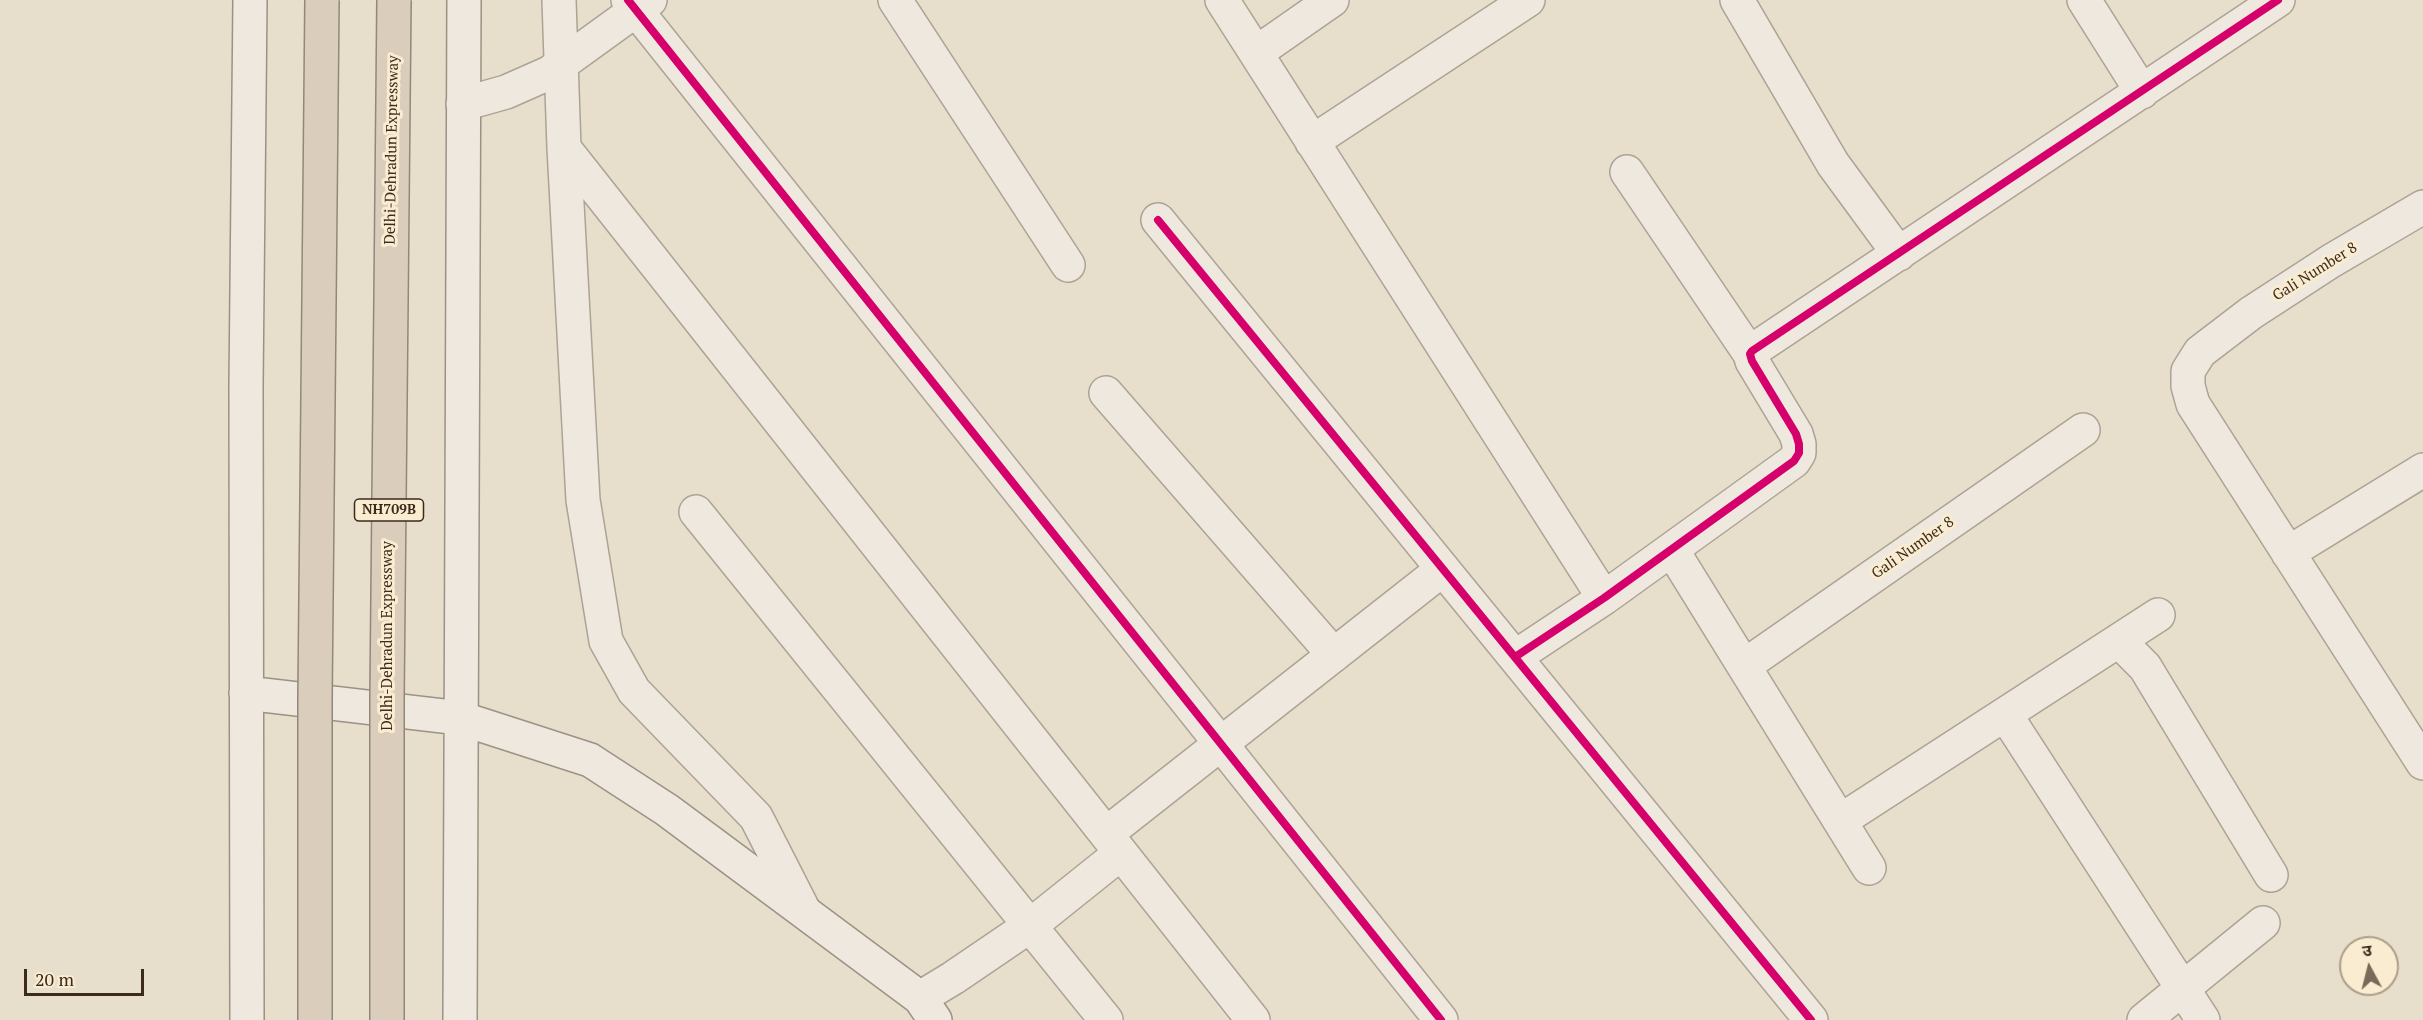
<!DOCTYPE html>
<meta charset="utf-8">
<style>
body{margin:0}
#map{position:relative;width:2423px;height:1020px;overflow:hidden;background:#e7decb;font-family:"PT Serif","Noto Sans Devanagari",serif}
canvas{display:block}
.north{position:absolute;left:2339px;top:936px;width:60px;height:60px;box-sizing:border-box;background:#f9ecd0;border:2px solid #ad9e88;border-radius:50%;rotate:353deg;font-size:16px;font-weight:700;line-height:24px;text-align:center;color:#3c2a1c}
.north::after{content:'';display:block;margin:auto;width:21px;height:27px;background:#786959;clip-path:polygon(50% 0,100% 100%,50% 72%,0 100%)}
.scale{position:absolute;left:24px;top:969px;width:120px;height:27px;box-sizing:border-box;border:3px solid #3c2a1c;border-top:0;padding-left:8px;font-size:18px;line-height:21px;white-space:nowrap;color:#3c2a1c;-webkit-text-stroke:4px #f9ecd0;paint-order:stroke}
</style>
<div id="map">
<canvas width="2423" height="1020"></canvas>
<div class="north">उ</div>
<div class="scale">20 m</div>
</div>
<script>
const c = document.querySelector('canvas').getContext('2d');
c.lineJoin = 'round';
const toPath = rows => new Path2D(rows.map(r => 'M' + r).join(''));
function stroke(path, color, width, dash) { c.strokeStyle = color; c.lineWidth = width; c.lineCap = dash ? 'butt' : 'round'; c.setLineDash(dash || []); c.stroke(path); }
function drawText(font, color, halo, rows, align = 'center') {
  c.font = font + ' "PT Serif",serif'; c.lineWidth = 6; c.setLineDash([]); c.textBaseline = 'middle'; c.strokeStyle = halo; c.fillStyle = color; for (const [text, x, y, turn = 0] of rows) {
    c.save(); c.translate(x, y); c.rotate((+turn || 0) * Math.PI / 180); c.textAlign = isNaN(turn) ? turn : align; if (halo) c.strokeText(text, 0, 0); c.fillText(text, 0, 0); c.restore();
  }
}
const street = toPath([
 [559,0,564,148,583,500,606,641,634,691,756,817,804,911],
 [628,0,1441,1020],
 [895,0,1068,265],
 [1222,0,1604,598],
 [1737,0,1833,164,1899,254],
 [2084,0,2142,92],
 [1256,53,1332,0],
 [463,104,506,92,549,73,650,0],
 [1312,142,1528,0],
 [564,148,1253,1020],
 [1627,172,1750,354],
 [2423,207,2331,261,2251,313,2200,352,2188,371,2188,386,2193,404,2423,763],
 [1158,220,1811,1020],
 [1106,393,1334,655],
 [696,512,1106,1020],
 [1672,550,1869,868],
 [2288,553,2423,470],
 [2119,641,2145,667,2271,875],
 [1515,657,1604,598,1794,461,1799,453,1799,444,1796,434,1752,361,1750,354,1752,351,2278,0],
 [1744,666,2083,430],
 [2005,714,2203,1020],
 [1840,821,2158,615],
 [1106,834,1443,569],
 [920,998,953,978,1031,925,1121,853],
 [2144,1020,2263,923]
]);
const secondary = toPath([
 [246,693,460,718,590,760,667,810,920,998,935,1020],
 [247,1020,246,385,250,0],
 [460,1020,464,0]
]);
stroke(street, '#aca395', 36);
stroke(secondary, '#9b9285', 36);
stroke(street, '#eee8de', 33);
stroke(secondary, '#eee8de', 33);
const highwayBridge = toPath([
 [315,1020,315,698,322,0],
 [387,1020,387,698,394,0]
]);
stroke(highwayBridge, '#91887b', 36, []);
stroke(highwayBridge, '#dacdbc', 33);
stroke(toPath([
 [628,0,1441,1020],
 [1158,220,1811,1020],
 [1515,657,1604,598,1794,461,1799,453,1799,444,1796,434,1752,361,1750,354,1752,351,2278,0]
]), '#d6006c', 8);
for (const [x, y, w] of [
 [389,510,69]
]) { const box = new Path2D(); box.roundRect(x - w / 2, y - 11, w, 22, 4.5); c.fillStyle = '#f9ecd0'; c.fill(box); stroke(box, '#3c2a1c', 1.5); }
drawText('bold 14px', '#3c2a1c', null, [
 ["NH709B",389,510]
]);
drawText('15px', '#3c2a1c', '#f9ecd0', [
 ["Delhi-Dehradun Expressway",392,150,-89],
 ["Gali Number 8",2315,272,-32],
 ["Gali Number 8",1913,548,-35],
 ["Delhi-Dehradun Expressway",388,636,-90]
]);
</script>
